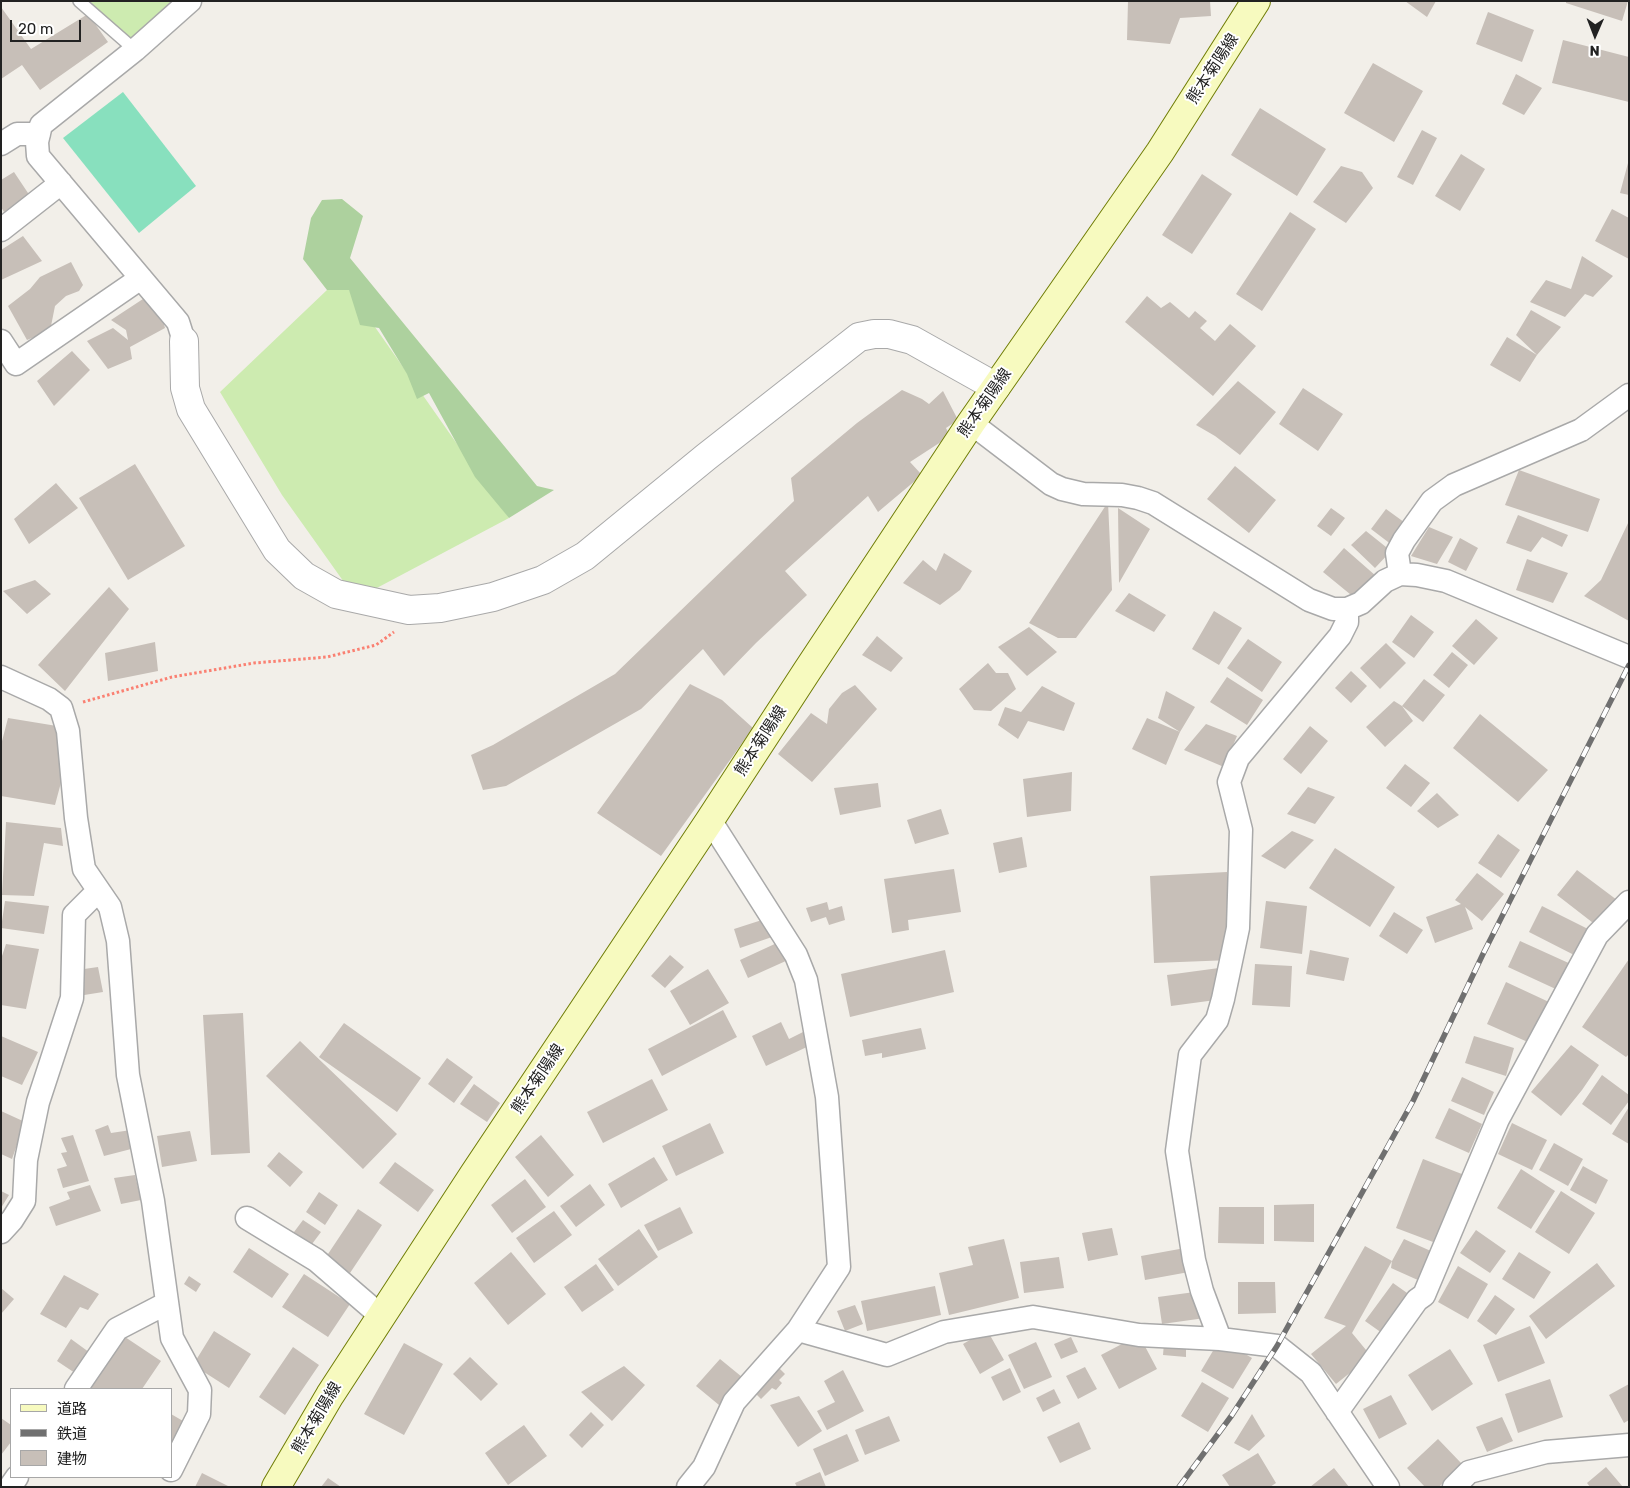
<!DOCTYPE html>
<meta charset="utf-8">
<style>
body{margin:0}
#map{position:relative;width:1630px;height:1488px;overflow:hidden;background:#f2efe9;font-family:Rubik,"Noto Sans JP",sans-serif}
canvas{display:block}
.frame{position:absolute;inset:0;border:2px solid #222;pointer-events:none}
.legend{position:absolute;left:10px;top:1388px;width:162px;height:90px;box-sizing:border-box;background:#fff;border:1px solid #a7a7a7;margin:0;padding:6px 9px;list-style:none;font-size:15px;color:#222}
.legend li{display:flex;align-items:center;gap:10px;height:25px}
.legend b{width:25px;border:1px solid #a7a7a7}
.north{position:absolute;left:1570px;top:10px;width:50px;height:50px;-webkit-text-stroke:4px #fff;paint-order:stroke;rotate:181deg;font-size:14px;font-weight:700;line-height:20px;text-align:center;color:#222}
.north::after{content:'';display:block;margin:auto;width:18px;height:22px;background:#222;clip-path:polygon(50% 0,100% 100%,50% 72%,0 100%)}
.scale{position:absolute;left:10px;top:20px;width:71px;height:22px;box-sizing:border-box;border:2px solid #222;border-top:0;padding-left:6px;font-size:15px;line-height:18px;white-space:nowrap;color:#222;-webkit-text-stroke:4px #fff;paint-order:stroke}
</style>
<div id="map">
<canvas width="1630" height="1488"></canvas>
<div class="frame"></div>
<ul class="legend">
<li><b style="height:6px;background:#f7fabf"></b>道路</li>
<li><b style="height:6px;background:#707070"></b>鉄道</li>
<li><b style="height:14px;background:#c7bfb8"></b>建物</li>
</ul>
<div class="north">N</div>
<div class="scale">20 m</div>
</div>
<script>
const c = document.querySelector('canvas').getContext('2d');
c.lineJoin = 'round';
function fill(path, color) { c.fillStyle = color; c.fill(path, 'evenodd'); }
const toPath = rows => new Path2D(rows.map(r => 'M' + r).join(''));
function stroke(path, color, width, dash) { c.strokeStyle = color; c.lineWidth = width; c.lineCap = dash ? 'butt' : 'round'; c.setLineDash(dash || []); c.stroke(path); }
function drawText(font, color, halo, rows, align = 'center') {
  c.font = font + ' Rubik,"Noto Sans JP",sans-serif'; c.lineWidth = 4; c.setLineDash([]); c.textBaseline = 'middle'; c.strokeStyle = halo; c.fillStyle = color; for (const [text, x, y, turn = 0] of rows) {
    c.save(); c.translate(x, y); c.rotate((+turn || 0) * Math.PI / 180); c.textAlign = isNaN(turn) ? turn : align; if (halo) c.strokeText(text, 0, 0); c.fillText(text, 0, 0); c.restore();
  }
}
fill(toPath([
 [78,1,188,1,135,50],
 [327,290,349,290,509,518,356,599,282,495,220,392]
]), '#cdebb0');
fill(toPath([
 [342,199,363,216,350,258,537,486,554,490,509,518,475,477,429,393,417,399,407,374,379,328,360,325,349,290,327,290,303,259,311,218,322,200]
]), '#add19e');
fill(toPath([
 [123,92,196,186,139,233,63,138]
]), '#88e0be');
fill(toPath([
 [1128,1,1210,1,1211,16,1180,18,1170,44,1127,40],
 [1405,1,1436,1,1427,17],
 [1566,1,1628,1,1622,21,1566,3],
 [1,7,31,49,88,14,108,42,40,90,22,65,1,79],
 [1488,12,1534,30,1522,62,1476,44],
 [1563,40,1629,57,1629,102,1552,83],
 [1373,63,1423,91,1394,142,1344,113],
 [1516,74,1542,88,1524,115,1502,104],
 [1260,108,1326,149,1297,196,1231,155],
 [1422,130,1437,138,1413,185,1397,177],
 [1461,154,1485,169,1460,211,1435,196],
 [1628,163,1629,163,1629,195,1620,193],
 [1341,166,1362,172,1373,188,1346,223,1313,202],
 [14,172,30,196,4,212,1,207,1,180],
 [1202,174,1232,194,1192,254,1162,235],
 [1612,209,1629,218,1629,259,1595,241],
 [1290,212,1316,229,1262,311,1236,294],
 [23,236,42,261,1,280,1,250],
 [1582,256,1613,276,1593,297,1585,294,1565,317,1530,302,1546,280,1571,289],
 [71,262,83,285,79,291,66,296,55,306,50,331,27,340,8,306,30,289,40,277],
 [1147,296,1161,308,1170,302,1189,318,1195,311,1207,321,1200,328,1215,341,1230,324,1256,346,1213,396,1125,322],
 [146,297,160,309,165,328,130,347,132,359,108,369,87,341,113,328,128,340,126,330,111,320],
 [1531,310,1561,327,1537,355,1516,335],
 [1507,337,1537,355,1520,382,1490,365],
 [72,351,90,370,54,406,37,381],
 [1238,381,1276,412,1240,455,1215,436,1196,425],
 [1303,388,1343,414,1318,451,1279,424],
 [902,390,922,399,929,404,943,391,958,420,946,428,950,436,910,462,922,475,878,512,868,496,785,571,807,595,756,643,724,676,703,649,641,709,506,786,483,790,471,755,493,745,615,674,794,501,791,478,857,423],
 [135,464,185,546,128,580,79,498],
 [1235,466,1276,500,1249,533,1207,499],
 [1519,470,1600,499,1588,532,1505,505],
 [56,483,78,508,29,544,14,519],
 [1108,502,1112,590,1076,638,1058,638,1029,623],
 [1118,508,1150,529,1119,583],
 [1331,508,1345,518,1331,536,1317,526],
 [1386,509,1408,525,1392,545,1371,529],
 [1518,515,1568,535,1562,547,1542,537,1531,552,1506,543],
 [1629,521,1629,621,1584,596,1601,580],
 [1429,527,1453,537,1437,564,1411,556],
 [1366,531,1391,551,1375,568,1351,545],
 [1460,538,1478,548,1466,571,1448,562],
 [1344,548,1376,576,1356,599,1323,572],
 [944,553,972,571,960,590,940,605,903,583,923,560,936,571],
 [1527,559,1568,573,1553,603,1516,590],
 [35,580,51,594,27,614,3,591],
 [109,587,129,609,65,691,38,665],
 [1129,593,1166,615,1154,632,1115,611],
 [1214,611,1242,628,1219,665,1192,649],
 [1411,615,1434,632,1414,658,1392,642],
 [1476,619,1498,638,1474,665,1452,646],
 [1029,627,1057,652,1027,676,998,647],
 [877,636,903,658,891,672,862,655],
 [1248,639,1282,662,1262,692,1227,668],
 [155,642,158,671,108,681,105,653],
 [1386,643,1406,663,1380,689,1360,668],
 [1452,652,1468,665,1449,688,1433,675],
 [988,663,996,673,1008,673,1016,689,991,711,974,710,959,689],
 [1351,671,1367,686,1351,703,1335,688],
 [1227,677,1263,700,1247,725,1210,702],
 [1424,679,1445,695,1423,722,1402,706],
 [690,684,722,700,753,728,661,856,597,813],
 [855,685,877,709,812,782,778,754,811,713,827,724,829,709,842,693],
 [1042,686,1075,703,1064,731,1028,721,1018,739,998,725,1005,707,1021,712],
 [1166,691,1195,707,1180,732,1166,765,1132,749,1147,718,1180,732,1158,718],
 [1394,701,1402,706,1413,721,1385,747,1366,727],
 [1480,714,1548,770,1518,802,1453,748],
 [8,718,63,727,63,775,55,805,1,796,1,745],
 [1206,724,1237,736,1224,767,1184,750],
 [1310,726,1328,741,1301,774,1283,759],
 [1405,764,1430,783,1411,807,1386,788],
 [1072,772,1071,811,1027,817,1023,779],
 [878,783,881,807,840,815,834,788],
 [1308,787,1335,797,1315,824,1287,814],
 [1437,793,1459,815,1438,828,1417,811],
 [941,809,949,834,915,844,907,820],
 [6,822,61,828,63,846,44,843,34,896,2,895],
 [1292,831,1314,840,1285,869,1261,856],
 [1498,834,1520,850,1501,878,1478,863],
 [1022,837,1027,867,999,873,993,843],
 [1335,848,1395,887,1370,927,1309,888],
 [954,869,961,912,908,920,909,930,892,933,884,879],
 [1577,870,1617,900,1597,926,1557,895],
 [1227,872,1231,960,1154,963,1150,876],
 [1477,873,1504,894,1482,921,1465,907,1473,929,1435,943,1426,917,1461,904,1455,900],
 [5,901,49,906,44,934,1,928],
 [1266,901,1307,906,1302,954,1260,948],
 [827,902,829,910,842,906,845,920,829,925,826,917,811,922,806,908],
 [1542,906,1592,931,1578,957,1529,932],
 [1394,912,1423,930,1407,954,1379,936],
 [765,919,772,937,740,948,734,929],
 [1520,941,1573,965,1560,991,1508,967],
 [779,942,788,960,748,978,740,960],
 [6,944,39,949,26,1009,1,1005,1,959],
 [945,950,954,992,850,1017,841,974],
 [1310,950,1349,958,1344,981,1306,974],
 [670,955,684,967,665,988,651,976],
 [1629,959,1629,1054,1626,1057,1582,1027],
 [1255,964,1292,966,1290,1007,1252,1005],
 [98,967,103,992,78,996,77,970],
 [1219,968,1223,999,1171,1006,1167,975],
 [708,969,729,1003,690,1025,670,991],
 [1506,982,1549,1002,1530,1043,1487,1024],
 [723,1010,737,1037,662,1076,648,1049],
 [243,1013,250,1153,211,1155,203,1015],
 [781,1022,789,1039,803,1032,809,1046,766,1066,752,1036],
 [344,1023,421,1078,397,1112,319,1057],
 [921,1028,926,1049,882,1058,882,1053,865,1056,862,1040],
 [1,1036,38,1052,22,1085,1,1076],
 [1474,1036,1514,1048,1506,1076,1465,1063],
 [300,1041,397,1134,363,1169,266,1076],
 [1571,1045,1599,1065,1582,1090,1561,1116,1531,1092],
 [447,1058,473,1077,454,1103,428,1084],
 [1602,1075,1629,1095,1629,1101,1611,1125,1582,1104],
 [1462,1077,1494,1092,1484,1115,1451,1101],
 [652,1079,668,1110,603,1143,587,1112],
 [474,1084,500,1103,487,1122,460,1104],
 [1629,1107,1629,1144,1612,1134],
 [1449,1108,1482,1124,1469,1153,1435,1138],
 [1,1111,25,1122,12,1159,1,1154],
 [710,1123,724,1153,676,1176,662,1146],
 [1512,1123,1547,1140,1532,1170,1498,1154],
 [108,1125,111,1133,131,1130,135,1148,104,1156,95,1130],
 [190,1131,197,1161,162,1167,157,1136],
 [73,1135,89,1181,63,1188,57,1169,67,1166,61,1153,67,1152,61,1138],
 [541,1135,574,1175,548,1197,515,1157],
 [1554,1143,1583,1159,1568,1186,1539,1170],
 [279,1152,303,1172,290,1187,267,1166],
 [654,1157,668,1180,621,1208,608,1184],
 [1423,1159,1467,1176,1441,1245,1396,1228],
 [395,1162,434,1190,418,1212,379,1183],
 [1583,1166,1608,1180,1596,1204,1570,1190],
 [1521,1169,1555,1191,1531,1229,1497,1208],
 [135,1175,141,1200,121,1204,114,1178],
 [525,1179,546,1207,512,1233,491,1205],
 [590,1184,605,1205,576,1227,560,1206],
 [90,1185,101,1211,56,1226,49,1207,70,1199,67,1192],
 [1,1191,9,1195,1,1208],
 [1561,1191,1595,1213,1569,1254,1535,1232],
 [319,1192,338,1205,325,1225,306,1212],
 [1314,1204,1314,1242,1274,1241,1274,1205],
 [680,1207,693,1233,658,1251,644,1225],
 [1219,1207,1264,1207,1264,1244,1218,1243],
 [358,1209,382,1225,350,1273,326,1257],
 [554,1211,572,1235,534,1263,516,1238],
 [303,1220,321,1232,309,1248,291,1236],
 [1112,1228,1118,1255,1088,1261,1082,1233],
 [639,1229,658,1257,618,1286,598,1259],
 [1476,1230,1506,1251,1490,1273,1460,1253],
 [1004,1239,1019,1298,949,1315,939,1273,973,1265,968,1247],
 [1404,1239,1433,1252,1420,1281,1391,1268,1392,1261],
 [1365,1246,1392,1261,1352,1333,1371,1356,1336,1384,1311,1354,1346,1326,1324,1318],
 [249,1248,289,1274,272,1298,233,1272],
 [1185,1248,1189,1272,1145,1280,1141,1256],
 [511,1252,546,1294,508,1325,474,1283],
 [1519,1252,1551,1272,1534,1299,1502,1279],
 [1059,1257,1064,1288,1024,1293,1020,1262],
 [1597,1263,1615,1286,1546,1339,1529,1316],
 [596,1264,614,1290,582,1312,564,1287],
 [1458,1266,1488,1284,1468,1319,1438,1302],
 [304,1274,350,1304,328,1337,282,1307],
 [64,1275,99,1294,88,1310,80,1307,66,1328,40,1314],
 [189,1276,201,1284,196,1292,184,1284],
 [1238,1282,1275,1282,1276,1313,1238,1314],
 [1393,1283,1417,1300,1389,1338,1365,1321],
 [935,1286,941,1315,867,1331,861,1301],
 [1,1288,14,1299,1,1314],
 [1202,1291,1205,1318,1162,1324,1158,1297],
 [1495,1295,1515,1309,1496,1335,1477,1321],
 [855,1305,863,1324,845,1331,837,1311],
 [1530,1326,1545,1363,1498,1382,1483,1345],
 [987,1330,1004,1360,980,1374,963,1344],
 [214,1331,251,1354,229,1388,193,1365],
 [1139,1335,1157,1369,1119,1389,1101,1355],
 [125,1337,161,1361,142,1389,89,1389],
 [1071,1337,1078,1352,1061,1359,1054,1344],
 [71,1339,93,1355,78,1375,57,1361],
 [1220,1339,1252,1358,1233,1389,1201,1371],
 [1036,1342,1052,1377,1024,1389,1008,1355],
 [404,1343,443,1364,404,1435,364,1414],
 [1164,1343,1186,1345,1186,1357,1163,1355],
 [293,1347,319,1365,285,1415,259,1397],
 [1450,1349,1473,1384,1432,1411,1408,1375],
 [470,1357,498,1384,481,1401,453,1374],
 [720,1359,742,1377,719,1405,696,1386],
 [624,1366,645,1385,612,1421,581,1392],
 [777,1366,785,1374,779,1380,782,1383,776,1390,772,1388,761,1399,753,1391],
 [1085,1367,1097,1389,1078,1399,1066,1376],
 [1010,1368,1021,1392,1003,1401,991,1377],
 [843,1370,864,1411,827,1430,817,1411,835,1402,824,1381],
 [1550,1379,1563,1417,1518,1433,1505,1394],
 [1202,1382,1229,1398,1208,1432,1181,1416],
 [1629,1384,1629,1420,1624,1423,1609,1395],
 [1054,1389,1061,1403,1043,1412,1036,1398],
 [1391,1395,1407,1424,1379,1439,1363,1409],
 [799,1396,822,1431,798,1447,770,1405],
 [591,1412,604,1425,582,1448,569,1435],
 [171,1414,183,1421,171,1444],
 [1252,1414,1265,1436,1249,1451,1234,1443],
 [889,1416,900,1441,865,1455,855,1430],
 [1502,1417,1513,1441,1487,1452,1476,1427],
 [1,1418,11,1425,11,1442,1,1455],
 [1079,1422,1091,1449,1060,1463,1047,1437],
 [524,1425,547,1456,508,1485,485,1453],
 [847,1434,859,1461,825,1476,813,1449],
 [1438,1439,1462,1464,1439,1487,1425,1487,1407,1468],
 [1258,1453,1276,1483,1270,1487,1230,1487,1222,1475],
 [1606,1467,1623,1487,1590,1487,1587,1483],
 [1334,1468,1349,1487,1310,1487],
 [820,1472,826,1487,797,1487,795,1483],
 [202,1473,230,1487,195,1487],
 [328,1478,341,1487,321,1487]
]), '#c7bfb8');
const service = toPath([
 [79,1,135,50]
]);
const minor = toPath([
 [1,144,17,134,39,134],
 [1,230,61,183],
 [1,341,16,364,141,278],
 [184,341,178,322,38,156,37,142,41,125,135,50,190,1],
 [971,423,1051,484,1062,489,1083,494,1122,495,1138,498,1153,503,1309,600,1333,609,1347,609,1361,603,1385,581,1400,574,1417,575,1446,581,1629,657],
 [1400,574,1397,553,1404,540,1432,501,1454,485,1581,430,1629,395],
 [1,677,49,699,61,708,68,731,76,818,84,869,110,907,118,941,128,1075,153,1201,172,1338,200,1390,199,1414,171,1470],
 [247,1218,316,1260,381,1316],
 [1,1232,12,1220,24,1201,26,1160,38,1102,72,998,74,915,98,891],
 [798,1330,887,1355,944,1332,1033,1317,1139,1335,1220,1339,1277,1346,1311,1373,1388,1487],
 [1220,1339,1202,1291,1194,1260,1177,1151,1190,1055,1217,1020,1223,999,1238,928,1241,830,1229,782,1238,758,1340,636,1347,622,1347,609],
 [76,1389,117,1329,167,1303],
 [1337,1412,1417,1300,1424,1295,1498,1119,1597,935,1629,902],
 [10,1487,17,1477],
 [688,1487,704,1467,734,1402,798,1330,839,1267,827,1097,806,980,796,955,710,820],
 [1454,1487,1469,1472,1546,1452,1629,1445]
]);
const tertiary = toPath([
 [184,341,185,388,191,409,277,550,304,576,336,594,409,610,440,608,493,597,543,580,585,556,706,457,859,337,874,334,889,334,912,340,996,387]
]);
const secondary = toPath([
 [276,1487,330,1395,474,1174,710,820,807,671,971,423,1160,152,1256,1]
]);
stroke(service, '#a9a9a9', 14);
stroke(minor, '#a9a9a9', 25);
stroke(tertiary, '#a9a9a9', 30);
stroke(secondary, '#707d05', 30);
stroke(toPath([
 [83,702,172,677,254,663,327,657,376,645,394,632]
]), '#fa8072', 3, [2.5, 2.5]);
stroke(service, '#fff', 11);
stroke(minor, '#fff', 22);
stroke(tertiary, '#fff', 28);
stroke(secondary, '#f7fabf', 28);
const rail = toPath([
 [1179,1487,1232,1415,1277,1346,1413,1101,1483,954,1629,665]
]);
stroke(rail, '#707070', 5.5);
stroke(rail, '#fff', 4, [11]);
drawText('16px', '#222', '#fff', [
 ["熊本菊陽線",1213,69,-57],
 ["熊本菊陽線",985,403,-55],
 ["熊本菊陽線",761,741,-57],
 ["熊本菊陽線",538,1079,-56],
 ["熊本菊陽線",317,1418,-59]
]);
</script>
